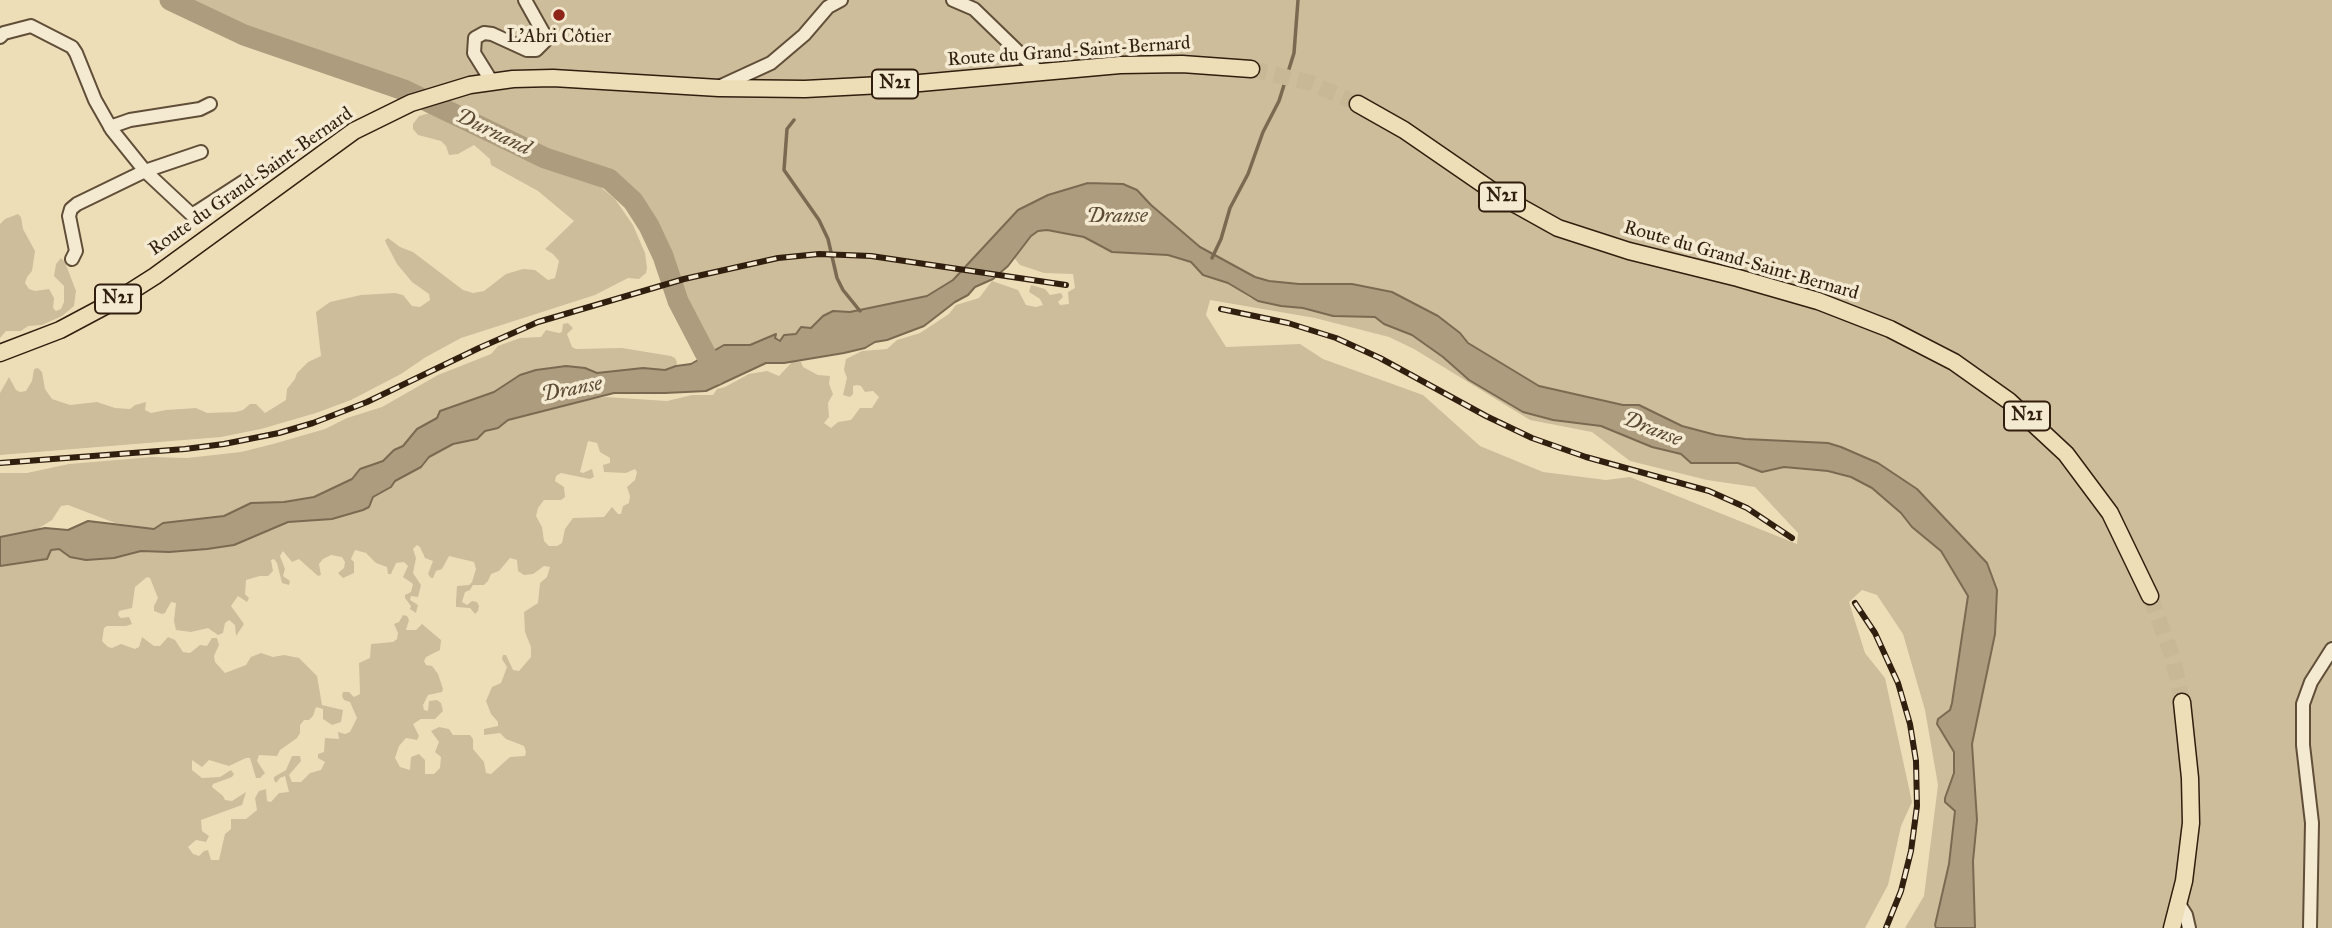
<!DOCTYPE html>
<meta charset="utf-8">
<style>
body{margin:0}
canvas{display:block;background:#eedeb8}
</style>
<canvas width="2332" height="928"></canvas>
<script>
const c = document.querySelector('canvas').getContext('2d');
c.lineJoin = 'round';
function fill(path, color) { c.fillStyle = color; c.fill(path, 'evenodd'); }
const toPath = rows => new Path2D(rows.map(r => 'M' + r).join(''));
function stroke(path, color, width, dash) { c.strokeStyle = color; c.lineWidth = width; c.lineCap = dash ? 'butt' : 'round'; c.setLineDash(dash || []); c.stroke(path); }
function drawText(font, color, halo, rows, align = 'center') {
  c.font = font + ' "IM FELL Great Primer",serif'; c.lineWidth = 7; c.setLineDash([]); c.textBaseline = 'middle'; c.strokeStyle = halo; c.fillStyle = color; for (const [text, x, y, turn = 0] of rows) {
    c.save(); c.translate(x, y); c.rotate((+turn || 0) * Math.PI / 180); c.textAlign = isNaN(turn) ? turn : align; if (halo) c.strokeText(text, 0, 0); c.fillText(text, 0, 0); c.restore();
  }
}
fill(toPath([
 [171,0,2332,0,2332,928,1955,928,1983,586,1901,501,1813,454,1705,455,1533,392,1397,299,1264,285,1080,204,955,283,923,308,723,367,693,347,669,284,649,221,606,175,493,139,445,104,401,87,398,88,336,62,292,55,192,18],
 [430,113,456,119,481,137,509,152,521,154,597,184,615,199,633,225,645,253,647,268,646,273,639,279,628,278,595,295,461,338,426,357,401,374,351,400,316,413,261,429,221,437,0,455,0,393,9,377,16,390,20,392,26,391,32,381,34,369,38,368,42,372,45,389,52,399,70,405,97,402,115,408,130,409,135,405,146,402,145,410,151,413,166,410,196,408,207,413,236,412,243,410,250,404,256,404,265,413,286,400,287,389,295,379,297,373,308,362,321,356,316,312,330,302,361,295,395,293,403,295,412,306,420,307,430,300,429,294,412,282,397,264,386,243,385,240,388,238,400,247,413,252,463,290,473,293,484,291,506,274,523,269,535,270,548,280,555,278,559,261,553,254,545,249,574,221,538,191,491,165,490,159,474,145,458,154,449,155,446,146,441,141,418,135,413,129,413,124,419,116],
 [18,214,21,217,23,229,35,251,32,271,27,277,25,283,29,289,35,291,49,289,54,298,53,308,56,311,61,309,64,302,64,286,54,276,56,264,61,258,65,262,76,291,74,306,62,316,42,325,28,326,21,331,6,331,0,338,0,224,5,219],
 [1042,230,1084,237,1104,249,1136,252,1146,255,1161,254,1177,257,1191,262,1203,275,1228,283,1250,298,1274,305,1303,308,1333,316,1375,317,1384,324,1412,335,1443,357,1469,380,1523,412,1553,420,1601,426,1652,447,1681,454,1696,463,1738,463,1762,472,1784,467,1828,471,1851,477,1872,488,1901,513,1912,527,1941,551,1968,596,1952,703,1950,710,1938,719,1938,728,1954,752,1954,773,1945,798,1955,811,1949,864,1937,913,1936,928,1905,928,1924,896,1938,785,1925,710,1903,634,1877,595,1862,590,1849,602,1865,653,1885,678,1912,802,1901,826,1888,885,1865,928,0,928,0,566,46,559,51,550,59,549,65,552,124,556,141,551,234,545,288,522,332,519,363,510,369,507,373,497,390,487,395,481,421,467,429,457,453,444,477,439,485,431,499,428,508,420,564,406,578,401,606,397,667,401,692,395,713,395,717,389,725,387,749,374,767,371,779,376,793,361,801,362,803,367,818,375,830,376,829,384,833,394,828,403,829,417,824,423,831,428,838,422,851,420,860,408,872,408,879,397,873,391,865,392,861,386,857,385,853,386,853,394,850,397,843,395,847,378,844,370,846,359,862,351,887,349,897,340,920,333,949,314,956,305,979,298,992,281,1018,290,1026,305,1036,307,1043,305,1040,299,1029,292,1031,285,1045,289,1050,295,1061,293,1063,297,1058,302,1060,305,1069,304,1068,292,1075,288,1073,274,1044,273,1020,265,1015,259,1015,257,1031,236],
 [1210,300,1315,318,1389,337,1414,349,1530,420,1592,432,1630,461,1707,480,1755,487,1798,533,1797,544,1630,477,1606,480,1543,472,1480,446,1423,395,1323,359,1300,344,1226,347,1206,315],
 [588,441,597,443,600,452,610,458,610,463,603,465,604,472,626,473,635,469,637,472,635,480,627,487,630,496,629,503,623,506,621,514,618,514,612,507,604,517,573,518,565,529,562,543,557,546,549,546,544,541,542,527,536,516,538,508,544,500,561,500,565,497,564,487,555,481,556,476,561,473,590,479,594,477,592,469,583,473,580,472],
 [417,545,420,547,425,558,433,561,428,574,431,578,433,578,436,571,442,569,449,556,474,562,476,569,472,582,469,585,457,586,456,601,456,607,470,608,475,614,478,611,479,606,477,602,472,601,467,605,462,602,465,592,470,590,473,585,484,585,488,581,491,574,499,571,510,558,517,560,518,571,524,575,533,574,544,566,550,567,547,577,540,583,538,603,524,612,525,632,531,647,531,657,519,671,513,670,506,655,503,655,502,659,507,667,501,683,492,687,486,701,491,714,498,722,498,726,484,729,484,735,500,733,506,739,524,746,526,752,525,756,510,757,491,774,486,773,484,762,473,749,473,739,470,735,453,735,449,729,439,727,431,731,439,742,435,752,441,757,440,768,434,774,425,774,425,760,419,754,411,757,410,770,400,767,395,758,399,746,406,738,417,740,419,736,413,724,421,719,435,719,443,711,441,703,437,700,429,701,428,711,424,710,423,705,428,695,442,692,443,689,438,674,432,666,426,665,424,661,426,657,440,650,441,640,422,624,416,630,406,630,409,620,407,616,403,615,399,622,394,624,398,633,397,639,393,642,371,644,370,658,359,663,360,694,354,697,349,692,343,692,342,696,344,700,350,702,357,718,350,732,345,734,338,732,339,739,325,738,324,752,318,754,318,758,325,762,321,770,310,773,301,782,292,782,289,775,301,761,300,756,292,756,286,770,274,777,274,780,276,783,280,778,285,776,289,792,279,793,271,802,267,801,266,789,259,791,255,798,257,810,246,819,231,819,231,829,225,834,219,860,211,860,208,850,204,851,199,856,193,854,188,847,196,840,206,842,209,836,202,831,201,820,242,805,246,792,232,801,225,800,223,796,212,787,213,784,232,777,234,774,231,770,220,777,202,778,192,770,192,760,202,767,209,760,229,766,246,758,250,758,256,778,260,778,265,773,257,761,259,755,277,756,280,750,297,738,300,733,300,725,304,720,309,720,313,716,316,707,323,709,323,719,332,725,341,722,343,710,322,705,317,676,299,658,284,655,273,657,261,653,251,657,246,665,225,673,215,662,214,656,219,645,217,638,212,638,207,646,200,645,190,653,183,652,175,640,168,637,160,646,154,646,142,637,139,647,135,649,121,644,112,648,108,647,102,641,104,628,107,626,126,626,132,624,129,617,121,618,118,615,119,611,132,608,135,587,147,577,150,578,158,598,154,606,154,611,162,614,165,613,171,602,176,603,174,621,176,630,191,632,208,628,218,635,223,633,225,623,229,620,235,625,236,636,244,624,231,606,238,596,247,602,249,598,245,594,246,580,260,576,268,576,273,571,271,560,274,559,277,563,282,583,289,585,290,581,283,576,285,569,280,556,283,551,292,562,299,559,318,576,321,575,319,564,323,559,331,555,342,557,345,562,344,568,338,573,343,578,354,573,354,562,351,559,355,550,366,553,376,563,387,567,388,574,391,574,396,563,404,562,408,566,403,577,413,584,411,592,405,595,405,598,411,606,410,609,416,613,418,605,410,600,411,596,418,597,421,585,413,573,416,558,413,549],
 [568,323,573,328,567,334,572,347,576,349,622,348,671,356,675,358,677,362,676,366,665,370,644,368,597,373,585,368,566,366,546,368,520,375,494,392,440,411,437,418,417,429,403,446,394,450,383,461,355,474,352,479,334,489,314,497,284,502,251,503,224,516,163,523,154,529,115,523,68,505,61,506,52,520,39,528,30,532,0,537,0,473,27,473,69,464,152,457,187,458,241,452,273,444,325,429,347,418,382,407,438,375,491,354,498,346,520,338,541,337,546,330,559,333,562,332,563,324]
]), '#cebd9b');
const water = toPath([
 [1088,183,1123,184,1137,190,1151,205,1200,247,1255,277,1269,281,1299,284,1352,284,1392,292,1438,316,1460,333,1468,343,1539,386,1623,405,1639,405,1682,426,1716,435,1745,439,1828,443,1841,447,1878,463,1917,489,1987,563,1997,590,1995,634,1972,744,1977,820,1973,861,1975,928,1936,928,1935,925,1949,864,1955,811,1945,802,1945,798,1954,773,1954,752,1937,724,1938,719,1950,710,1952,703,1968,596,1941,551,1912,527,1901,513,1872,488,1851,477,1828,471,1784,467,1762,472,1738,463,1691,463,1681,454,1652,447,1601,426,1553,420,1523,412,1469,380,1443,357,1412,335,1384,324,1375,317,1333,316,1303,308,1281,306,1258,301,1228,283,1203,275,1191,262,1168,255,1112,252,1084,237,1047,230,1038,231,1031,236,1008,266,993,279,975,287,968,295,955,302,924,326,887,340,875,342,865,348,844,353,784,363,766,363,706,391,665,393,614,393,508,420,498,428,485,431,477,439,453,444,429,457,421,467,395,481,391,487,373,497,369,507,363,510,332,519,288,522,234,545,207,549,169,552,141,551,114,558,86,560,70,557,59,549,51,550,47,559,0,566,0,537,45,528,68,530,88,521,154,529,163,523,224,516,251,503,284,502,314,497,352,479,360,469,383,461,394,450,403,446,417,429,437,418,440,411,494,392,520,375,536,370,566,366,585,368,597,373,643,368,665,370,676,366,691,364,724,345,750,345,776,334,775,338,780,341,784,335,796,334,801,327,811,328,823,316,833,311,850,312,927,296,953,280,1018,210,1048,195,1088,183]
]);
fill(water, '#ad9d7e');
stroke(water, '#7b6a51', 2);
stroke(toPath([
 [794,120,787,129,784,170,819,220,828,239,837,278,843,290,860,311],
 [1212,258,1221,239,1230,208,1248,174,1263,132,1279,101,1294,53,1298,0]
]), '#7b6a51', 3.5);
stroke(toPath([
 [170,0,244,35,404,90,545,158,609,179,633,201,649,226,663,256,678,301,716,374]
]), '#ad9d7e', 21);
stroke(toPath([
 [1251,69,1311,83,1358,104],
 [2150,596,2173,658,2182,702]
]), '#c8b896', 16, [16, 8]);
const minor = toPath([
 [953,0,974,9,1039,72],
 [0,37,4,33,31,26,72,47,76,53,95,100,112,130,145,171,192,215,246,180],
 [492,82,474,53,475,38,484,33,492,34,527,50,536,50,545,41,544,34,525,0],
 [721,86,771,63,804,35,828,7,841,0],
 [110,127,130,120,200,109,210,104],
 [72,259,76,251,69,216,71,209,77,204,145,171,201,152],
 [2179,904,2186,915,2189,928],
 [2310,928,2312,823,2303,745,2303,704,2311,682,2332,649]
]);
const major = toPath([
 [1358,104,1404,130,1497,194,1558,228,1629,251,1738,278,1818,301,1890,329,1954,362,2009,401,2066,454,2110,513,2150,596],
 [0,353,60,330,122,297,155,276,354,131,411,103,470,85,513,79,553,78,719,88,805,89,920,83,1120,65,1182,64,1251,69],
 [2172,928,2184,881,2191,823,2190,778,2182,702]
]);
stroke(minor, '#604e38', 16);
stroke(major, '#301e0e', 19);
stroke(minor, '#f4ead1', 12);
stroke(major, '#eedeb8', 16);
const rail = toPath([
 [1221,309,1288,323,1336,338,1380,358,1486,416,1532,438,1586,457,1709,491,1747,508,1792,538],
 [0,463,185,449,224,444,279,433,313,423,367,402,479,348,538,322,684,279,778,258,819,254,871,256,1066,285],
 [1855,603,1875,633,1898,683,1910,724,1916,761,1917,806,1911,851,1901,891,1886,928]
]);
stroke(rail, '#301e0e', 6);
stroke(rail, '#f4ead1', 3.5, [10]);
for (const [x, y, r, color] of [
 [559,15,7,"#8f2418"]
]) { const dot = new Path2D(); dot.arc(x, y, r, 0, 2 * Math.PI); c.fillStyle = color; c.fill(dot); stroke(dot, '#f4ead1', 2.5); }
for (const [x, y, w] of [
 [895,84,46],
 [1502,197,46],
 [118,299,46],
 [2027,416,46]
]) { const box = new Path2D(); box.roundRect(x - w / 2, y - 14.5, w, 29, 5); c.fillStyle = '#f4ead1'; c.fill(box); stroke(box, '#301e0e', 2); }
drawText('bold 18px', '#301e0e', null, [
 ["N21",895,84],
 ["N21",1502,197],
 ["N21",118,299],
 ["N21",2027,416]
]);
drawText('19px', '#301e0e', '#f4ead1', [
 ["L'Abri Côtier",559,37]
]);
drawText('19px', '#301e0e', '#f4ead1', [
 ["Route du Grand-Saint-Bernard",1069,52,-4],
 ["Route du Grand-Saint-Bernard",251,182,-35],
 ["Route du Grand-Saint-Bernard",1741,261,16]
]);
drawText('italic 21px', '#5c4a35', '#f4ead1', [
 ["Durnand",493,133,26],
 ["Dranse",1117,217],
 ["Dranse",572,390,-11],
 ["Dranse",1652,430,22]
]);
</script>
